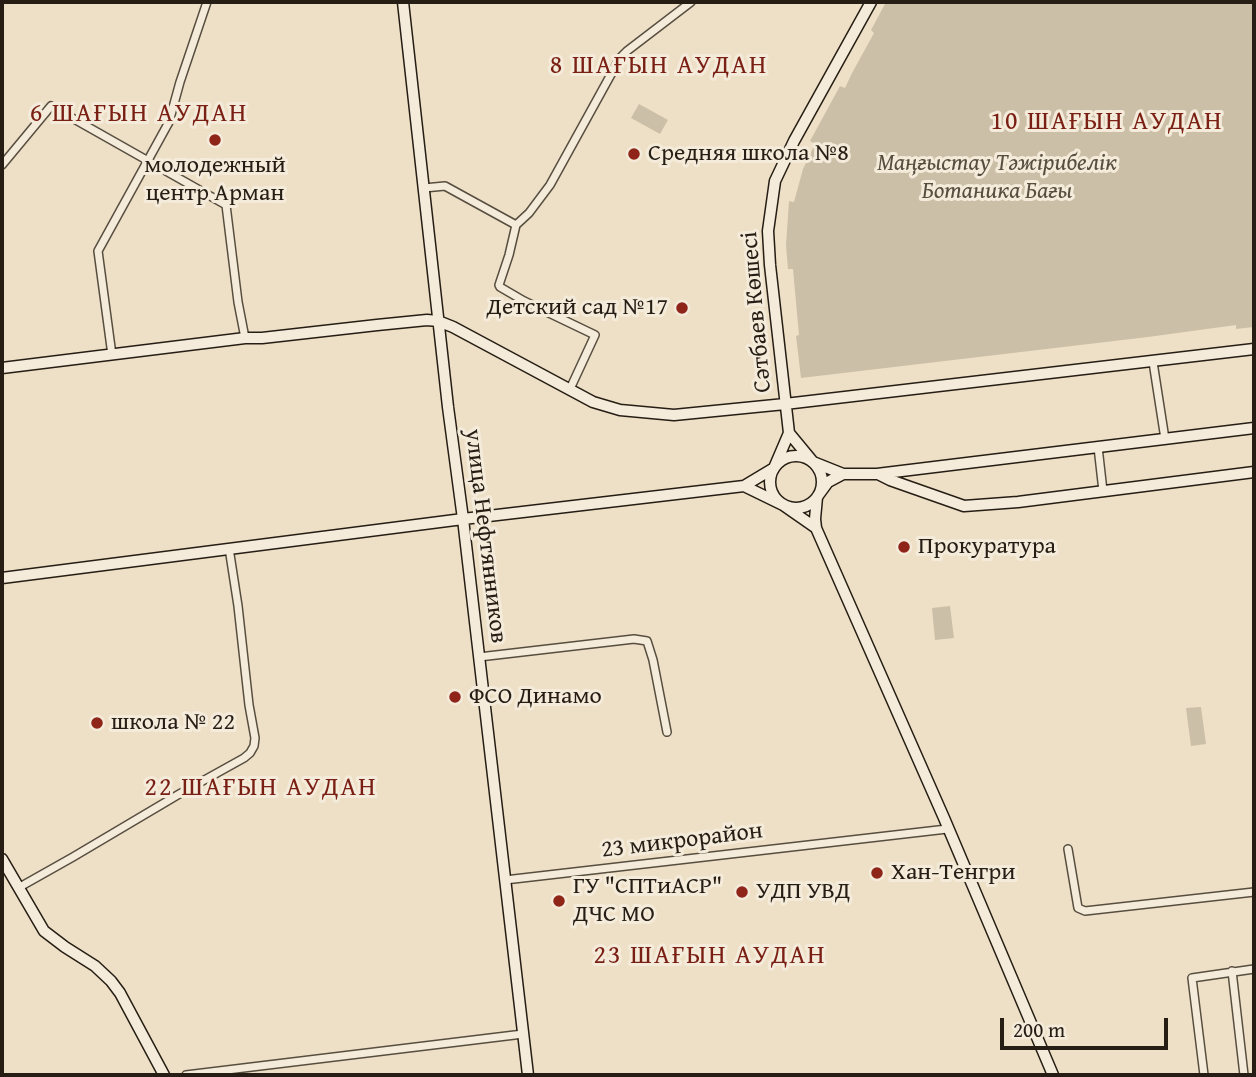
<!DOCTYPE html>
<meta charset="utf-8">
<style>
body{margin:0}
#map{position:relative;width:1256px;height:1077px;overflow:hidden;background:#eee0c6;font-family:"Gentium Book Plus",serif}
canvas{display:block}
.frame{position:absolute;inset:0;border:4px solid #261e14;pointer-events:none}
.scale{position:absolute;left:1000px;top:1018px;width:168px;height:32px;box-sizing:border-box;border:4px solid #261e14;border-top:0;padding-left:9px;font-size:21px;line-height:24px;white-space:nowrap;color:#261e14;-webkit-text-stroke:5px #f4ebda;paint-order:stroke}
</style>
<div id="map">
<canvas width="1256" height="1077"></canvas>
<div class="frame"></div>
<div class="scale">200 m</div>
</div>
<script>
const c = document.querySelector('canvas').getContext('2d');
c.lineJoin = 'round';
function fill(path, color) { c.fillStyle = color; c.fill(path, 'evenodd'); }
const toPath = rows => new Path2D(rows.map(r => 'M' + r).join(''));
function stroke(path, color, width, dash) { c.strokeStyle = color; c.lineWidth = width; c.lineCap = dash ? 'butt' : 'round'; c.setLineDash(dash || []); c.stroke(path); }
function drawText(font, color, halo, rows, align = 'center') {
  c.font = font + ' "Gentium Book Plus",serif'; c.lineWidth = 6; c.setLineDash([]); c.textBaseline = 'middle'; c.strokeStyle = halo; c.fillStyle = color; for (const [text, x, y, turn = 0] of rows) {
    c.save(); c.translate(x, y); c.rotate((+turn || 0) * Math.PI / 180); c.textAlign = isNaN(turn) ? turn : align; if (halo) c.strokeText(text, 0, 0); c.fillText(text, 0, 0); c.restore();
  }
}
fill(toPath([
 [886,2,1254,2,1254,327,1236,329,1236,325,1148,337,801,378,796,336,799,335,793,269,788,269,786,245,789,201,794,202,803,169,815,144,810,141,840,86,845,88,852,73,874,33,871,30],
 [639,104,668,120,660,134,631,118],
 [950,606,954,638,935,640,932,608],
 [1201,707,1206,744,1191,746,1186,708]
]), '#ccbfa8');
const street = toPath([
 [2,165,51,106,226,205,238,302,245,338],
 [424,188,445,186,516,225,509,255,499,285,500,287,524,301,595,335,570,389],
 [516,225,529,213,550,185,620,58,627,51,691,2],
 [112,355,98,251,169,122,180,82,207,2],
 [1153,362,1165,439],
 [1098,447,1103,491],
 [479,657,634,639,647,641,653,660,667,732],
 [1068,849,1078,908,1085,911,1254,892],
 [505,880,947,829],
 [18,888,73,857,181,793,244,758,250,753,254,746,255,738,249,705,238,606,229,548],
 [1232,971,1244,1075],
 [186,1075,523,1034],
 [1204,1075,1192,978,1254,969]
]);
const secondary = toPath([
 [403,2,448,407,463,519,528,1075],
 [2,368,245,338,262,338,377,325,427,320,438,321,453,327,593,402,620,410,674,415,785,404,1254,349],
 [789,433,813,462,843,474,877,474,1254,428],
 '770 482a26 26 0 1 1 52 0a26 26 0 1 1-52 0Z',
 [843,474,828,482,817,497,815,519,816,528,944,818,1053,1075],
 [878,474,890,480,964,506,1018,502,1254,472],
 [744,486,783,505,816,528],
 [2,578,463,519,744,486,774,468,789,433,770,265,768,231,775,181,794,141,871,2],
 [2,859,44,931,65,947,95,966,111,981,120,993,164,1075]
]);
stroke(street, '#584e40', 10);
stroke(secondary, '#261e14', 13);
stroke(street, '#f4ebda', 7);
stroke(secondary, '#f4ebda', 10);
for (const [x, y, r, color] of [
 [215,140,7,"#8f2418"],
 [634,154,7,"#8f2418"],
 [682,308,7,"#8f2418"],
 [904,547,7,"#8f2418"],
 [455,697,7,"#8f2418"],
 [97,723,7,"#8f2418"],
 [877,873,7,"#8f2418"],
 [742,892,7,"#8f2418"],
 [559,901,7,"#8f2418"]
]) { const dot = new Path2D(); dot.arc(x, y, r, 0, 2 * Math.PI); c.fillStyle = color; c.fill(dot); stroke(dot, '#f4ebda', 2.5); }
drawText('24px', '#261e14', '#f4ebda', [
 ["Средняя школа №8",648,154],
 ["молодежный",215,166,"center"],
 ["центр Арман",215,194,"center"],
 ["Детский сад №17",668,308,"right"],
 ["Прокуратура",918,547],
 ["ФСО Динамо",469,697],
 ["школа № 22",111,723],
 ["Хан-Тенгри",891,873],
 ["ГУ \"СПТиАСР\"",573,887],
 ["ДЧС МО",573,915],
 ["УДП УВД",756,892]
], 'left');
drawText('italic 24px', '#584e40', '#f4ebda', [
 ["Маңғыстау Тәжірибелік",997,164],
 ["Ботаника Бағы",997,192]
]);
drawText('24px', '#261e14', '#f4ebda', [
 ["Сәтбаев Көшесі",757,312,-95],
 ["улица Нефтянников",485,536,83],
 ["23 микрорайон",682,841,-7]
]);
c.letterSpacing = '2px';
drawText('26px', '#7a1f14', '#f4ebda', [
 ["8 ШАҒЫН АУДАН",659,66],
 ["6 ШАҒЫН АУДАН",139,114],
 ["10 ШАҒЫН АУДАН",1107,122],
 ["22 ШАҒЫН АУДАН",261,788],
 ["23 ШАҒЫН АУДАН",710,956]
]);
c.letterSpacing = '0px';
</script>
